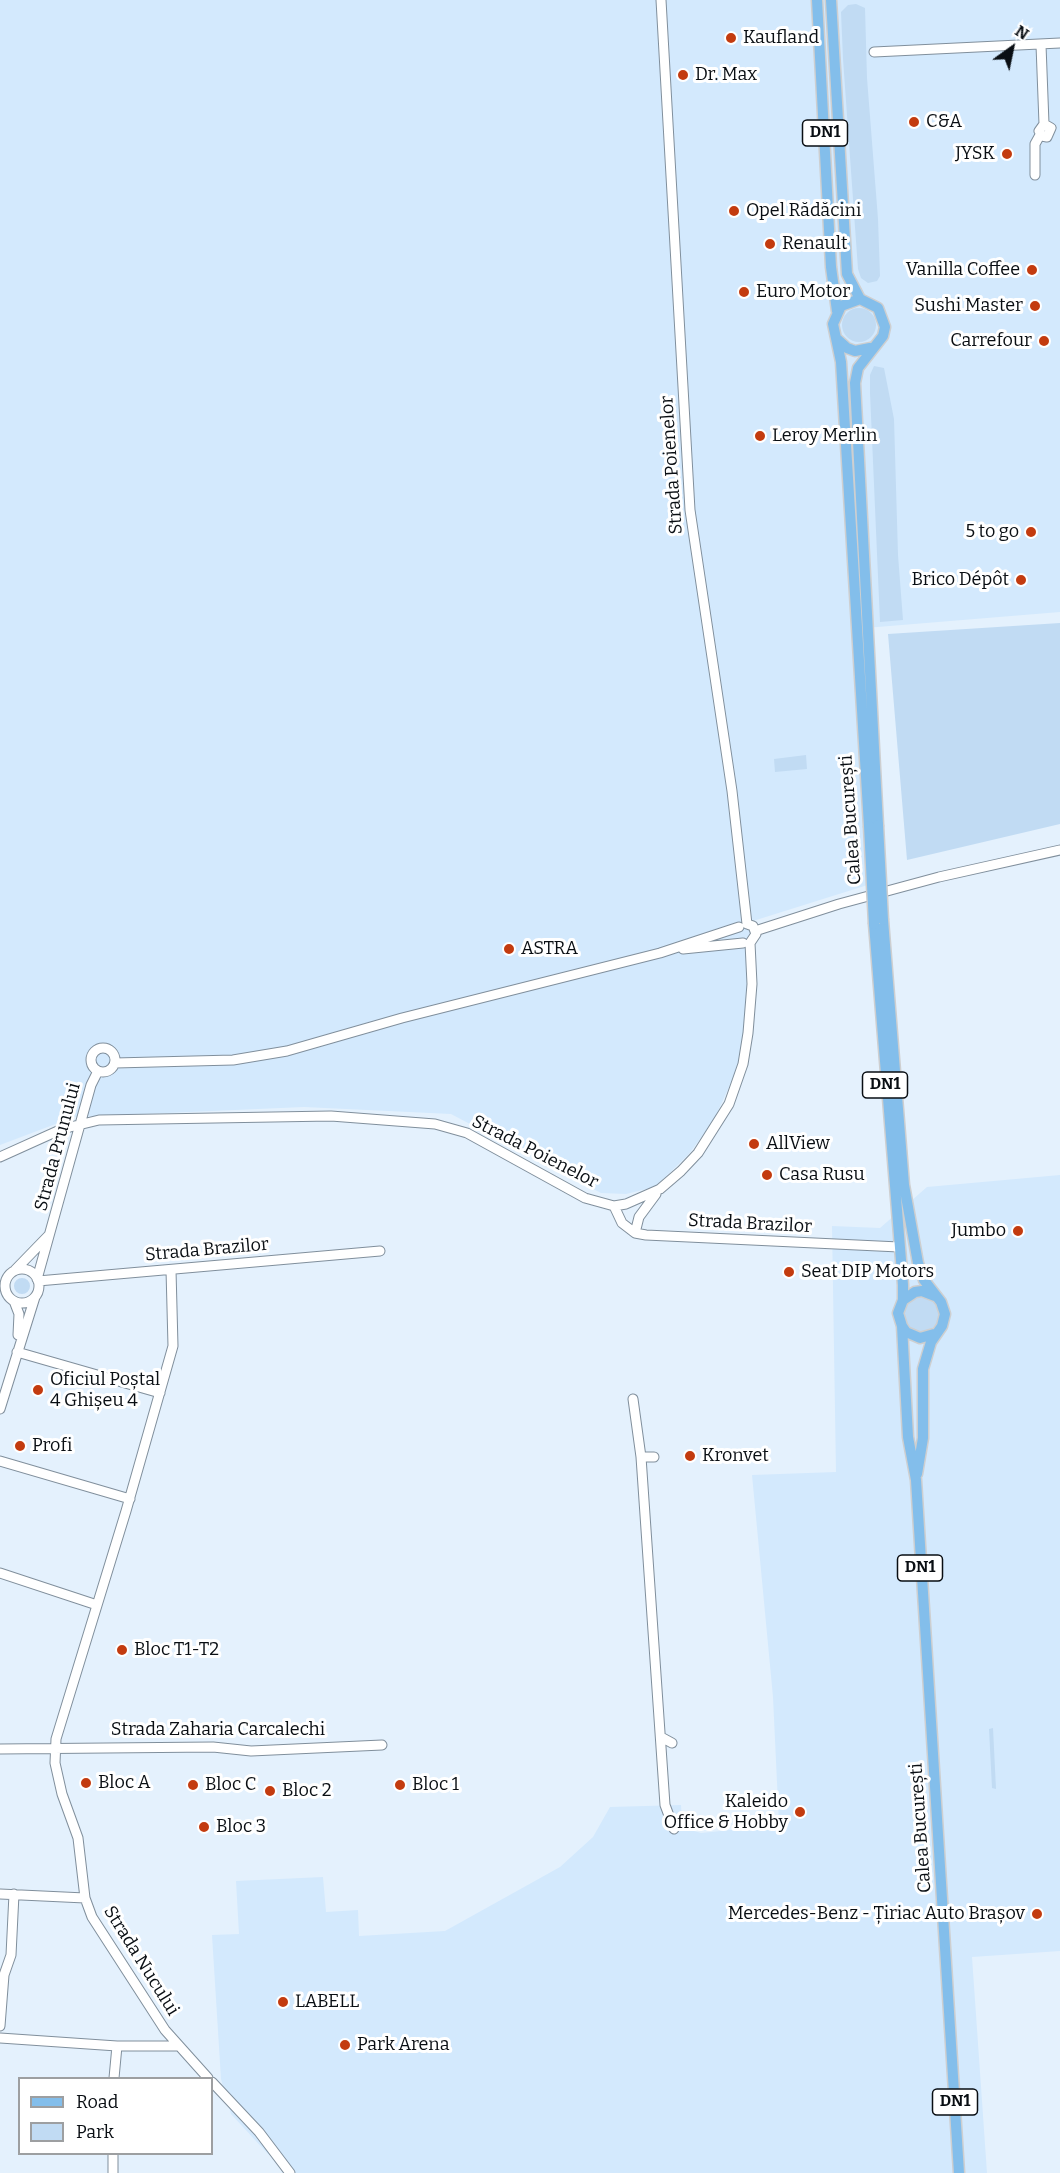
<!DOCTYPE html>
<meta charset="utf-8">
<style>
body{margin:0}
#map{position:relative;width:1060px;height:2173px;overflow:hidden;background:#e4f1fd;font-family:Bitter,serif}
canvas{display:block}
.legend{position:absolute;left:18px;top:2077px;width:195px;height:78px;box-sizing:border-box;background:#fff;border:2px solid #9d9fa1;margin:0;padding:8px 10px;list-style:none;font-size:18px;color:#090e13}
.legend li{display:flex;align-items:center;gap:12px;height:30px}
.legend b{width:30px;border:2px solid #9d9fa1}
.north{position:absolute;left:982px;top:18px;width:60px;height:60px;-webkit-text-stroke:4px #fff;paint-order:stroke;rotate:33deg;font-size:16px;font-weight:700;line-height:24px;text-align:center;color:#090e13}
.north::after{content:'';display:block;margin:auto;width:21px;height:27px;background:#090e13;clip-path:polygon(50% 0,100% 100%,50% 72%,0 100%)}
</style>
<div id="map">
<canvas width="1060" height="2173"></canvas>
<ul class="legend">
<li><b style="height:8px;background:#83beeb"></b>Road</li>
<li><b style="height:16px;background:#c1dbf3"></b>Park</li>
</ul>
<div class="north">N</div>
</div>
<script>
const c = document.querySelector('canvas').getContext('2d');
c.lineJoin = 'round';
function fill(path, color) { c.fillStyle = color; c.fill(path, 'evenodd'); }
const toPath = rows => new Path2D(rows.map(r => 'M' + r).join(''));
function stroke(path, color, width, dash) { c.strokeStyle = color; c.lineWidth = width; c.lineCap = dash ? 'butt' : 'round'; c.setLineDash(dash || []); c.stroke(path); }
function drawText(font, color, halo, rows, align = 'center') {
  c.font = font + ' Bitter,serif'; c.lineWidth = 6; c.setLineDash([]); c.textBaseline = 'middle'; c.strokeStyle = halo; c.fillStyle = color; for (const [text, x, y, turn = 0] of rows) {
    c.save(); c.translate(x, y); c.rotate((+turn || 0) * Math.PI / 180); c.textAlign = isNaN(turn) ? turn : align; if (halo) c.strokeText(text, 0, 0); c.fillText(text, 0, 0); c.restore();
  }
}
fill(toPath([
 [0,0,1060,0,1060,612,853,629,874,883,753,921,754,943,745,1036,740,1063,713,1122,688,1155,655,1187,626,1194,601,1193,451,1114,304,1107,74,1117,0,1145],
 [1060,1175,1060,1951,972,1957,987,2173,295,2173,268,2154,231,2114,221,2079,212,1935,239,1934,236,1881,323,1877,326,1912,358,1910,359,1936,445,1931,560,1867,593,1837,610,1807,681,1805,682,1821,687,1829,701,1833,779,1825,773,1697,752,1475,836,1472,832,1226,880,1228,927,1187]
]), '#d3e9fd');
fill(toPath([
 [856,4,865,8,867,78,878,219,880,276,877,281,868,283,861,278,858,269,843,59,841,12,848,5],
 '842 325a17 17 0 1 1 34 0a17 17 0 1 1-34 0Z',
 [874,366,884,368,894,419,898,555,903,620,880,622,870,393,870,375],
 [1060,623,1060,824,907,860,888,634],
 [806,755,807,769,775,772,774,759],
 '14 1286a8 8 0 1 1 16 0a8 8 0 1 1-16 0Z',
 '903 1314a18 18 0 1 1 36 0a18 18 0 1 1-36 0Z',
 [993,1728,996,1789,992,1788,989,1729]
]), '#c1dbf3');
const minor = toPath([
 [661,0,690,510,732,791,747,924],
 [1041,45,1044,124,1039,131,1042,136,1047,137,1051,128,1044,124],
 [874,52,1060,43],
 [1035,175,1035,144,1040,135],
 [755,931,839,904,939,877,1060,850],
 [683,949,743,943],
 '91 1060a12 12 0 1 1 24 0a12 12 0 1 1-24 0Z',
 [115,1063,233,1060,287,1051,402,1018,660,953,739,927],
 [0,1157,62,1129,99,1120,331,1116,435,1124,467,1133,585,1198,614,1206,626,1204,660,1189,681,1171,698,1153,729,1104,743,1064,748,1033,752,984,750,943,756,934,753,926,747,924],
 [614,1206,622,1223,635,1233,646,1235,899,1247],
 [635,1233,639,1217,656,1194],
 '5 1286a17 17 0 1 1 34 0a17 17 0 1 1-34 0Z',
 [15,1270,49,1235],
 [171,1270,173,1346,126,1511,56,1739,55,1763,62,1794,78,1838,85,1898,92,1917,165,2030,208,2078],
 [37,1279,91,1085,98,1071],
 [38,1281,380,1251],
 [14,1301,19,1314,18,1335],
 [17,1352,160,1393],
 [633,1399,641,1457,665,1805,674,1829],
 [0,1409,35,1297],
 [641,1457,654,1457],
 [0,1461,130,1499],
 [0,1573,97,1605],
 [661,1737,672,1743],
 [0,1749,213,1747,251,1751,382,1745],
 [0,1894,85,1898],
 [0,2026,4,1975,11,1955,14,1894],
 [0,2038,117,2046,179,2046],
 [114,2078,117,2046],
 [212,2082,259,2132,290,2173],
 [113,2173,113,2154]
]);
const major = toPath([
 [817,0,831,267,837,311],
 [831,0,847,274,860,299],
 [837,339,847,348,855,351,870,348],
 [869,826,841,362,833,324,841,306,860,299,878,308,885,327,883,336,858,368,855,383,878,825],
 [883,920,904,1185,918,1263,924,1280,941,1302,945,1314,942,1326,931,1342,923,1369,923,1438,917,1474],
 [874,924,903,1285,903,1300,898,1313,902,1326,908,1437,916,1480,959,2173],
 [903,1300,915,1292,922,1291,935,1296],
 [902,1326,906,1332,920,1338,934,1334]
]);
stroke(minor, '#808f9c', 11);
stroke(major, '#cecfd0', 13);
stroke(minor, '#fff', 9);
stroke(major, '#83beeb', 10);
const majorBridge = toPath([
 [878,825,883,920],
 [869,826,874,924]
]);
stroke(majorBridge, '#cecfd0', 13, []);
stroke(majorBridge, '#83beeb', 10);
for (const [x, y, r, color] of [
 [731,38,6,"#c33b0f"],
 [683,75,6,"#c33b0f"],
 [914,122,6,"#c33b0f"],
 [1007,154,6,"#c33b0f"],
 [734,211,6,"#c33b0f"],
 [770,244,6,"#c33b0f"],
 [1032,270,6,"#c33b0f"],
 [744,292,6,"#c33b0f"],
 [1035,306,6,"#c33b0f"],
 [1044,341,6,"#c33b0f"],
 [760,436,6,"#c33b0f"],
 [1031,532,6,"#c33b0f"],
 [1021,580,6,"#c33b0f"],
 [509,949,6,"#c33b0f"],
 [754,1144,6,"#c33b0f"],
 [767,1175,6,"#c33b0f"],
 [1018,1231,6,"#c33b0f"],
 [789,1272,6,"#c33b0f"],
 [38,1390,6,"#c33b0f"],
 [20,1446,6,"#c33b0f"],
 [690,1456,6,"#c33b0f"],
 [122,1650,6,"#c33b0f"],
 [86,1783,6,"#c33b0f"],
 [193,1785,6,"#c33b0f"],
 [400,1785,6,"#c33b0f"],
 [270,1791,6,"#c33b0f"],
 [800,1812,6,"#c33b0f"],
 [204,1827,6,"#c33b0f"],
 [1037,1914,6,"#c33b0f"],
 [283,2002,6,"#c33b0f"],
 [345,2045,6,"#c33b0f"]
]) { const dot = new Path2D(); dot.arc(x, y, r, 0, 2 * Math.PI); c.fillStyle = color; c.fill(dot); stroke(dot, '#fff', 2); }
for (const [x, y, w] of [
 [825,133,45],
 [885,1085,45],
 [920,1568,45],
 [955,2102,45]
]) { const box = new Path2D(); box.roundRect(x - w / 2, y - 13, w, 26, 4.5); c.fillStyle = '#fff'; c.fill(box); stroke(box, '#090e13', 1.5); }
drawText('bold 16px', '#090e13', null, [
 ["DN1",825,133],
 ["DN1",885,1085],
 ["DN1",920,1568],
 ["DN1",955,2102]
]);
drawText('18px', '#090e13', '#fff', [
 ["Kaufland",743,38],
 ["Dr. Max",695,75],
 ["C&A",926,122],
 ["JYSK",995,154,"right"],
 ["Opel Rădăcini",746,211],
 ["Renault",782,244],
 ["Vanilla Coffee",1020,270,"right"],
 ["Euro Motor",756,292],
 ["Sushi Master",1023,306,"right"],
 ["Carrefour",1032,341,"right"],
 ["Leroy Merlin",772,436],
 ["5 to go",1019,532,"right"],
 ["Brico Dépôt",1009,580,"right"],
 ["ASTRA",521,949],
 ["AllView",766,1144],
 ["Casa Rusu",779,1175],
 ["Jumbo",1006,1231,"right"],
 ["Seat DIP Motors",801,1272],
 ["Oficiul Poștal",50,1380],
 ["4 Ghișeu 4",50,1401],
 ["Profi",32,1446],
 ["Kronvet",702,1456],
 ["Bloc T1-T2",134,1650],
 ["Bloc A",98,1783],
 ["Bloc C",205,1785],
 ["Bloc 1",412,1785],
 ["Bloc 2",282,1791],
 ["Kaleido",788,1802,"right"],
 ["Office & Hobby",788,1823,"right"],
 ["Bloc 3",216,1827],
 ["Mercedes-Benz - Țiriac Auto Brașov",1025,1914,"right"],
 ["LABELL",295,2002],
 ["Park Arena",357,2045]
], 'left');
drawText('18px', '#090e13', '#fff', [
 ["Strada Poienelor",672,465,-94],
 ["Calea București",851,820,-94],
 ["Strada Prunului",58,1147,-75],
 ["Strada Poienelor",535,1152,27],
 ["Strada Brazilor",750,1224,3],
 ["Strada Brazilor",207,1250,-5],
 ["Strada Zaharia Carcalechi",218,1730],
 ["Calea București",921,1828,-94],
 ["Strada Nucului",141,1961,58]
]);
</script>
